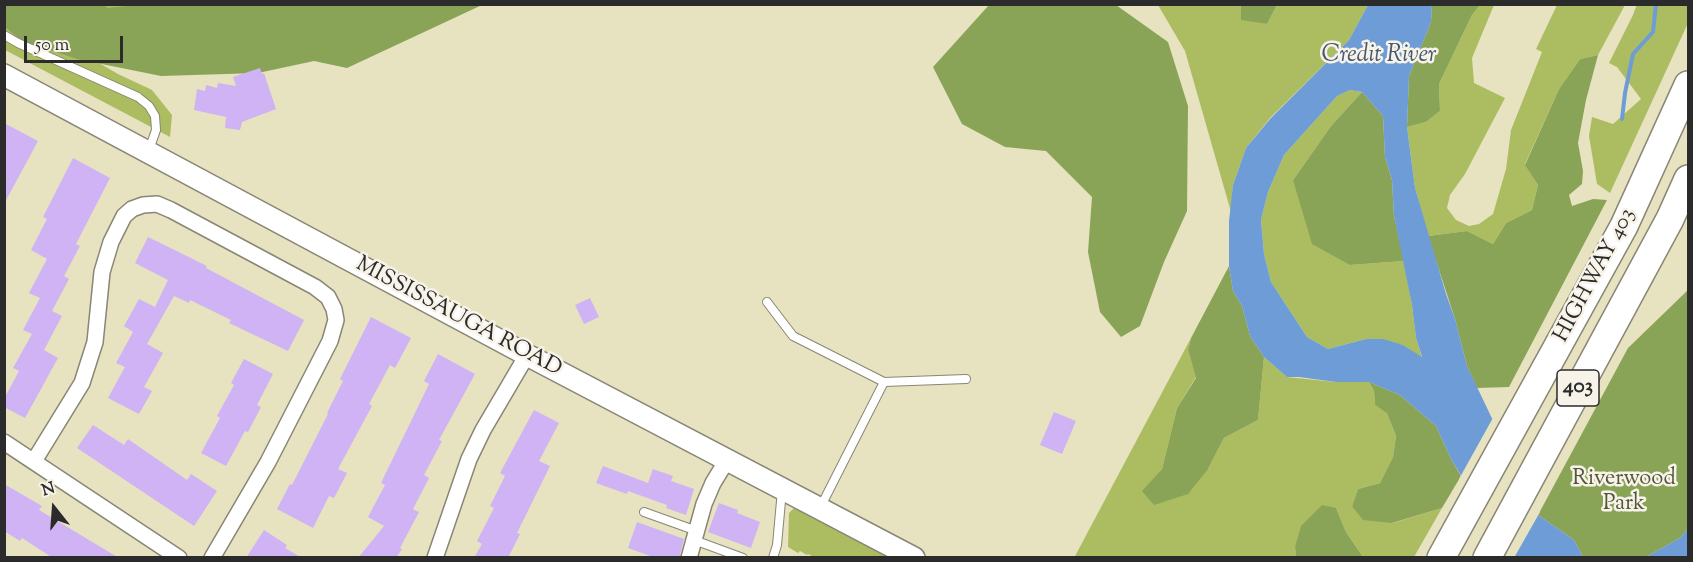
<!DOCTYPE html>
<style>
body{margin:0}
#map{position:relative;width:1693px;height:562px;overflow:hidden;background:#e7e2c0;font-family:"Sorts Mill Goudy",serif}
canvas{display:block}
.frame{position:absolute;inset:0;border:6px solid #2b2b2b;pointer-events:none}
.north{position:absolute;left:24px;top:478px;width:60px;height:60px;-webkit-text-stroke:4px #f7f3e8;paint-order:stroke;rotate:343deg;font-size:16px;font-weight:700;line-height:24px;text-align:center;color:#2b2b2b}
.north::after{content:'';display:block;margin:auto;width:21px;height:27px;background:#2b2b2b;clip-path:polygon(50% 0,100% 100%,50% 72%,0 100%)}
.scale{position:absolute;left:24px;top:36px;width:99px;height:27px;box-sizing:border-box;border:3px solid #2b2b2b;border-top:0;padding-left:8px;font-size:18px;line-height:21px;white-space:nowrap;color:#2b2b2b;-webkit-text-stroke:4px #f7f3e8;paint-order:stroke}
</style>
<div id="map">
<canvas width="1693" height="562"></canvas>
<div class="frame"></div>
<div class="north">N</div>
<div class="scale">50 m</div>
</div>
<script>
const c = document.querySelector('canvas').getContext('2d');
c.lineJoin = 'round';
function fill(path, color) { c.fillStyle = color; c.fill(path, 'evenodd'); }
const toPath = rows => new Path2D(rows.map(r => 'M' + r).join(''));
function stroke(path, color, width, dash) { c.strokeStyle = color; c.lineWidth = width; c.lineCap = dash ? 'butt' : 'round'; c.setLineDash(dash || []); c.stroke(path); }
function drawText(font, color, halo, rows, align = 'center') {
  c.font = font + ' "Sorts Mill Goudy",serif'; c.lineWidth = 5; c.setLineDash([]); c.textBaseline = 'middle'; c.strokeStyle = halo; c.fillStyle = color; for (const [text, x, y, turn = 0] of rows) {
    c.save(); c.translate(x, y); c.rotate((+turn || 0) * Math.PI / 180); c.textAlign = isNaN(turn) ? turn : align; if (halo) c.strokeText(text, 0, 0); c.fillText(text, 0, 0); c.restore();
  }
}
fill(toPath([
 [1637,4,1688,5,1688,23,1610,193,1597,184,1589,136,1592,117,1613,124,1641,99,1617,67,1609,63,1633,15],
 [4,5,194,5,85,55,118,74,152,90,172,115,170,137,5,50],
 [1158,5,1241,5,1242,19,1267,24,1277,5,1368,5,1349,40,1270,118,1246,148,1233,185,1231,212,1185,51],
 [1480,5,1494,5,1472,58,1474,83,1505,98,1465,174,1450,195,1447,208,1456,220,1469,226,1479,224,1493,214,1506,169,1511,130,1542,52,1536,49,1557,5,1625,5,1598,55,1580,59,1559,89,1525,164,1538,185,1532,210,1506,223,1493,244,1467,231,1428,236,1415,188,1407,127,1426,122,1440,111,1439,84,1472,15],
 [1350,90,1362,92,1331,126,1293,180,1350,265,1404,261,1412,305,1416,338,1422,358,1403,345,1366,339,1328,349,1307,337,1271,282,1264,254,1261,220,1268,192,1284,155,1337,96],
 [1191,338,1188,350,1196,377,1177,408,1162,469,1143,491,1208,469,1224,438,1258,420,1264,357,1287,377,1336,382,1369,382,1374,391,1375,405,1387,412,1396,436,1393,457,1380,483,1358,489,1352,506,1393,523,1442,508,1414,557,1363,557,1346,532,1336,508,1295,547,1296,557,1074,558],
 [794,508,889,557,814,557,808,554,807,555,800,551,798,553,788,547,789,513]
]), '#acbd61');
fill(toPath([
 [104,4,107,8,146,4,482,5,347,68,314,61,258,73,161,76,77,59,22,41,5,27,4,5],
 [989,5,1116,5,1168,42,1188,106,1187,211,1164,262,1140,326,1121,337,1100,312,1088,252,1092,197,1046,151,1005,147,962,124,933,67],
 [1241,5,1241,4,1277,5,1267,24,1241,20],
 [1432,5,1480,5,1472,15,1439,84,1440,111,1426,122,1407,127,1409,76,1431,22],
 [1598,55,1586,100,1578,143,1583,171,1582,184,1569,195,1572,206,1593,199,1607,200,1509,387,1477,388,1467,366,1455,319,1428,236,1467,231,1493,244,1506,223,1532,210,1538,185,1525,165,1559,89,1580,59],
 [1362,92,1383,116,1385,157,1392,180,1394,216,1404,261,1350,265,1312,244,1293,180,1331,126],
 [1229,266,1233,291,1242,306,1250,336,1264,357,1258,420,1224,438,1208,469,1188,494,1154,505,1142,491,1162,469,1177,408,1196,378,1188,350,1191,338],
 [1688,290,1688,529,1680,538,1646,557,1583,557,1574,540,1538,515,1628,348],
 [1369,382,1400,395,1436,426,1452,461,1461,476,1442,508,1392,523,1363,520,1352,506,1358,489,1380,483,1393,457,1396,436,1387,413,1375,405,1374,391],
 [1322,505,1336,508,1346,532,1363,557,1296,557,1295,547,1301,526]
]), '#89a457');
fill(toPath([
 [1368,5,1432,5,1431,22,1409,76,1407,127,1415,188,1446,294,1455,319,1467,366,1538,515,1574,540,1583,557,1512,557,1452,461,1436,426,1400,395,1369,382,1336,382,1299,377,1287,377,1264,357,1250,336,1242,306,1233,291,1229,266,1229,221,1233,185,1246,148,1270,119,1349,40],
 [1350,90,1362,92,1383,116,1385,157,1392,180,1394,216,1412,305,1416,338,1422,357,1403,345,1383,339,1366,339,1328,349,1307,337,1271,282,1264,254,1261,220,1268,192,1284,155,1337,96],
 [1688,529,1688,557,1646,557,1680,538]
]), '#6d9cd6');
fill(toPath([
 [1494,416,1540,512,1514,558,1509,558,1459,479]
]), '#e7e2c0');
stroke(toPath([
 [1622,119,1625,93,1633,54,1653,32,1656,4]
]), '#6d9cd6', 4);
fill(toPath([
 [260,68,262,74,264,73,276,109,242,122,240,130,225,128,226,117,194,110,197,89,205,91,206,85,217,88,218,83,236,86,233,77],
 [4,123,38,141,4,204],
 [73,158,110,178,76,244,80,246,64,276,69,279,52,311,62,316,44,350,58,358,25,418,4,407,4,399,19,371,13,368,32,334,23,330,40,298,29,293,47,259,31,250,47,219,43,217],
 [148,237,207,266,206,268,304,320,288,351,229,323,231,320,190,300,189,303,174,296,147,344,163,353,144,387,152,391,139,414,108,398,125,367,116,363,133,332,124,326,139,299,155,307,168,280,135,263],
 [590,298,599,317,584,324,575,305],
 [371,317,411,338,395,368,390,365,369,404,372,406,338,469,347,473,334,498,329,496,313,528,277,509,290,484,292,485,328,414,327,413,343,381,340,379],
 [438,354,475,374,439,440,442,441,424,475,429,478,413,509,419,512,400,548,402,549,396,558,358,558,384,526,368,517,385,485,381,483,429,384,424,381],
 [244,359,273,374,257,405,261,407,248,432,245,431,226,466,201,453,220,418,217,416,234,385,231,383],
 [534,410,559,423,539,461,550,466,517,533,520,534,508,558,474,558,482,544,477,541,494,508,490,506,505,476,500,473],
 [1054,412,1076,421,1062,454,1040,445],
 [93,425,124,445,128,439,187,480,191,474,217,491,194,526,77,448],
 [603,466,648,483,653,469,673,476,671,481,694,489,686,515,666,508,667,505,628,491,627,494,596,483],
 [4,484,42,506,39,510,119,558,53,558,22,538,20,541,4,531],
 [719,503,738,510,737,513,760,522,751,548,708,532],
 [637,522,684,539,679,558,656,558,628,548],
 [264,530,287,545,285,548,302,558,246,558]
]), '#cfb3f4');
const service = toPath([
 [4,35,18,43,138,97,149,106,155,116,156,130,149,150],
 [767,302,793,336,884,382,821,506],
 [884,382,966,379],
 [644,512,697,531],
 [694,540,743,558],
 [773,558,777,545,782,490]
]);
const minor = toPath([
 [4,442,179,558],
 [34,461,82,383,95,342,102,272,111,242,124,216,132,209,143,205,157,204,171,210,315,287,328,297,334,309,336,320,330,341,268,462,212,558],
 [435,558,469,459,483,430,527,355],
 [689,558,704,504,713,483,727,460]
]);
const secondary = toPath([
 [4,75,527,355,914,558]
]);
const motorway = toPath([
 [1441,558,1624,226,1688,85],
 [1487,558,1670,219,1688,179]
]);
stroke(service, '#898676', 10);
stroke(minor, '#898676', 18);
stroke(secondary, '#898676', 24);
stroke(motorway, '#898676', 30);
stroke(service, '#fff', 8);
stroke(minor, '#fff', 15);
stroke(secondary, '#fff', 21);
stroke(motorway, '#fff', 27);
for (const [x, y, w] of [
 [1578,388,42]
]) { const box = new Path2D(); box.roundRect(x - w / 2, y - 18, w, 36, 4.5); c.fillStyle = '#f7f3e8'; c.fill(box); stroke(box, '#2b2b2b', 1.5); }
drawText('bold 21px', '#2b2b2b', null, [
 ["403",1578,388]
]);
drawText('22px', '#2b2b2b', '#f7f3e8', [
 ["HIGHWAY 403",1596,276,-62],
 ["MISSISSAUGA ROAD",458,318,28]
]);
drawText('22px', '#52573b', '#f7f3e8', [
 ["Riverwood",1624,480],
 ["Park",1624,505]
]);
drawText('italic 24px', '#45586f', '#f7f3e8', [
 ["Credit River",1379,57]
]);
</script>
